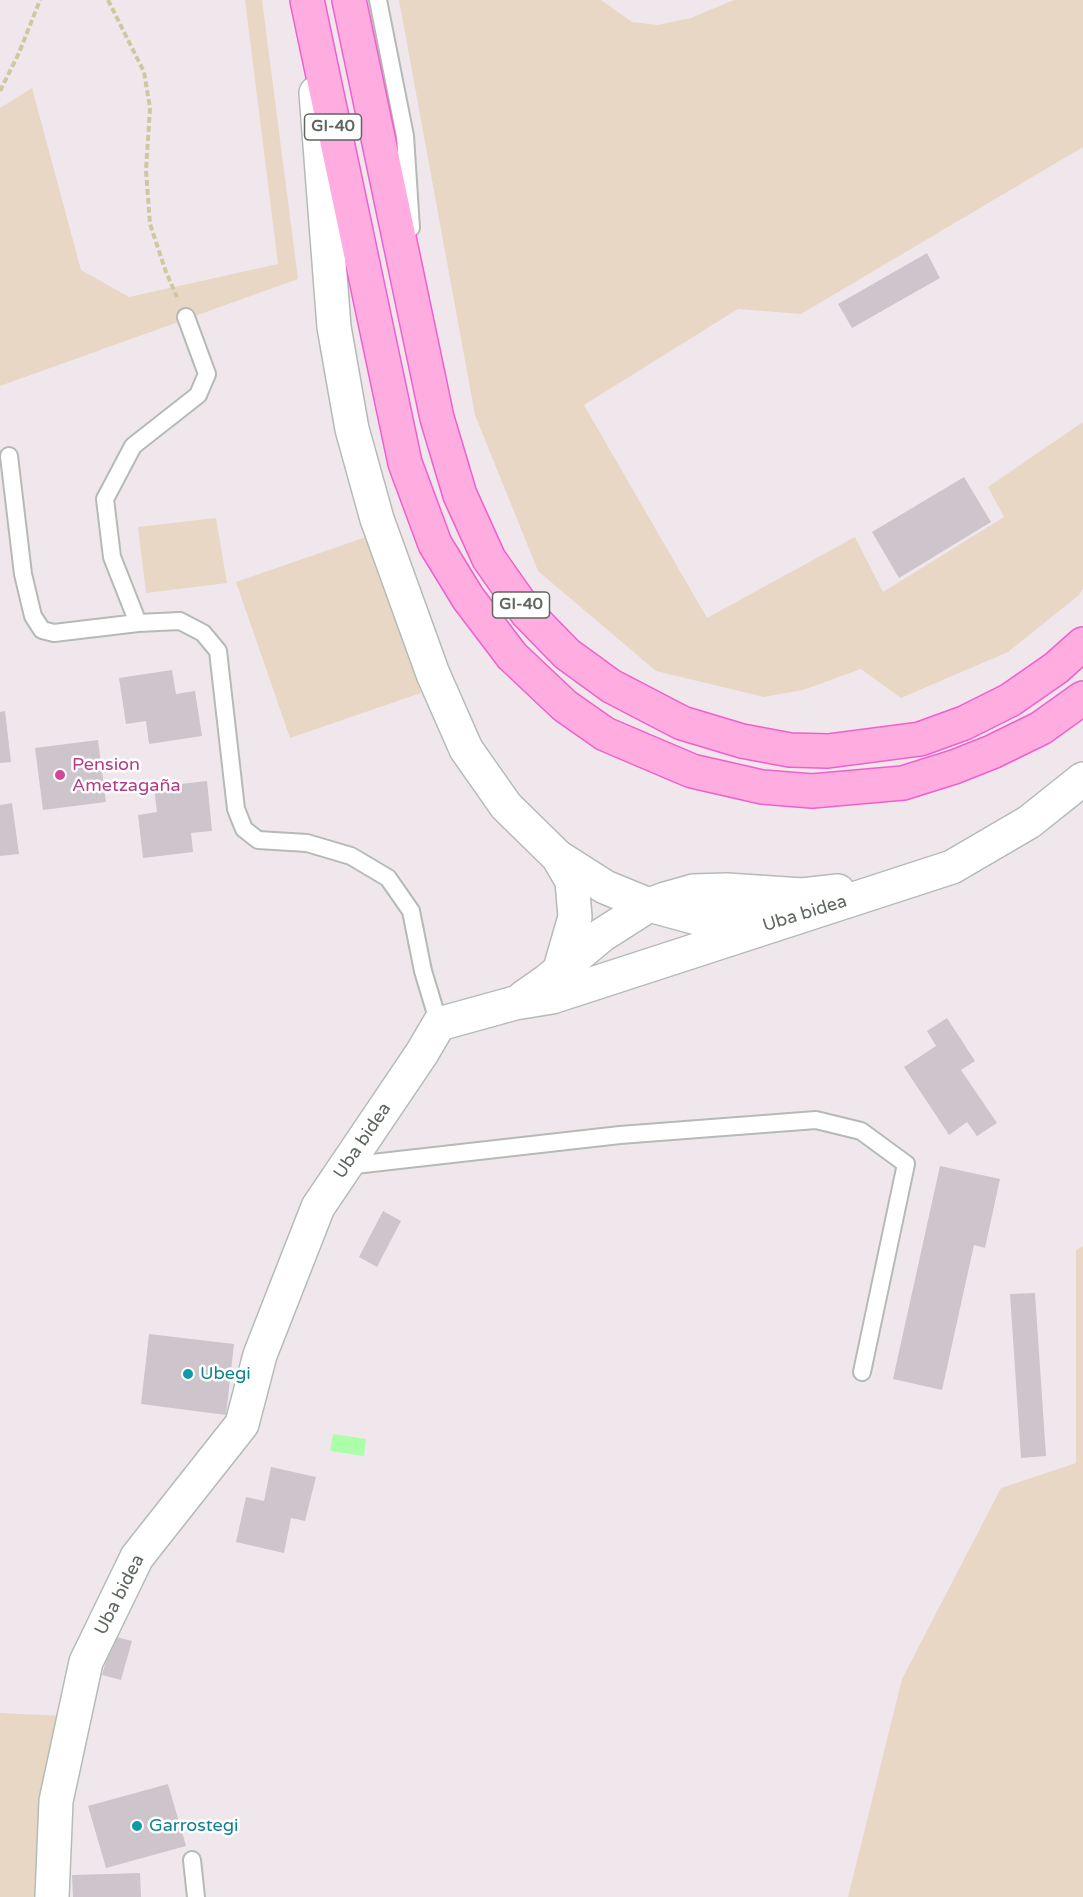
<!DOCTYPE html>
<meta charset="utf-8">
<style>
body{margin:0}
canvas{display:block;background:#f0e7ed}
</style>
<canvas width="1083" height="1897"></canvas>
<script>
const c = document.querySelector('canvas').getContext('2d');
c.lineJoin = 'round';
function fill(path, color) { c.fillStyle = color; c.fill(path, 'evenodd'); }
const toPath = rows => new Path2D(rows.map(r => 'M' + r).join(''));
function stroke(path, color, width, dash) { c.strokeStyle = color; c.lineWidth = width; c.lineCap = dash ? 'butt' : 'round'; c.setLineDash(dash || []); c.stroke(path); }
function drawText(font, color, halo, rows, align = 'center') {
  c.font = font + ' "Varela Round",sans-serif'; c.lineWidth = 5; c.setLineDash([]); c.textBaseline = 'middle'; c.strokeStyle = halo; c.fillStyle = color; for (const [text, x, y, turn = 0] of rows) {
    c.save(); c.translate(x, y); c.rotate((+turn || 0) * Math.PI / 180); c.textAlign = isNaN(turn) ? turn : align; if (halo) c.strokeText(text, 0, 0); c.fillText(text, 0, 0); c.restore();
  }
}
fill(toPath([
 [245,0,262,0,298,279,0,386,0,108,32,88,81,270,129,297,278,264],
 [399,0,601,0,632,22,657,25,691,18,734,0,1083,0,1083,147,801,314,738,309,584,405,707,618,855,537,883,592,1004,517,988,487,1083,422,1083,589,1079,595,1008,652,901,698,861,669,803,690,764,697,656,671,538,571,475,415],
 [216,518,227,583,146,593,138,527],
 [366,537,421,693,290,738,236,582],
 [1083,1246,1083,1897,848,1897,902,1679,1001,1488,1076,1463,1076,1250],
 [0,1713,64,1716,42,1897,0,1897]
]), '#e8d7c4');
fill(toPath([
 [333,1434,366,1439,364,1456,330,1451]
]), '#abffa8');
fill(toPath([
 [927,253,940,278,852,328,838,304],
 [964,477,991,522,899,578,872,532],
 [172,670,176,694,195,691,202,736,149,744,146,721,126,724,119,678],
 [5,711,11,762,0,763,0,712],
 [98,740,106,802,43,810,35,748],
 [207,781,212,831,191,833,193,852,143,858,138,815,157,812,154,787],
 [12,803,19,854,0,856,0,805],
 [947,1018,975,1061,961,1070,997,1123,977,1136,967,1122,949,1135,904,1067,936,1046,927,1031],
 [940,1166,1000,1179,985,1248,974,1245,942,1390,893,1379],
 [383,1211,401,1221,377,1267,359,1257],
 [1035,1293,1046,1456,1021,1458,1010,1294],
 [149,1334,234,1344,226,1415,141,1404],
 [271,1467,316,1477,305,1521,291,1518,284,1553,236,1542,246,1497,264,1501],
 [113,1636,132,1641,121,1680,102,1675],
 [168,1784,186,1846,106,1868,88,1806],
 [140,1873,141,1897,73,1897,72,1875]
]), '#cec5cc');
const lane = toPath([
 [378,0,405,136,411,228],
 [9,456,23,574,33,616,42,630,54,633,138,623,180,621,203,633,218,651,236,809,244,829,258,840,307,843,351,856,388,878,411,911,423,971,439,1024],
 [138,623,112,557,105,499,133,446,198,395,207,374,186,317],
 [346,1166,620,1135,816,1120,861,1131,906,1164,862,1372],
 [192,1860,196,1897]
]);
const street = toPath([
 [316,93,334,327,352,429,377,519,433,674,466,749,506,806,558,857,605,887,649,905,697,918,758,920],
 [558,857,572,881,575,917,560,969],
 [524,997,547,981,602,935,649,905,665,899,693,891,727,890,802,895,838,891],
 [52,1897,56,1801,86,1662,137,1557,242,1424,260,1355,318,1207,422,1053,439,1024,515,1003,552,997,952,867,1029,822,1083,779]
]);
const primary = toPath([
 [307,0,405,463,435,544,468,598,512,656,565,706,605,734,692,771,762,787,812,791,903,783,954,767,992,752,1041,728,1083,698],
 [349,0,437,418,460,495,489,559,527,613,567,654,611,686,682,723,742,741,790,750,828,751,920,739,964,723,1010,700,1056,668,1083,644]
]);
stroke(lane, '#b4bbb5', 20);
stroke(street, '#b4bbb5', 36);
stroke(primary, '#f25fcc', 36);
stroke(toPath([
 [108,0,144,72,150,108,146,170,150,224,166,272,177,297],
 [0,91,19,53,40,0]
]), '#d0c7a1', 4, [6, 3]);
stroke(lane, '#fff', 16);
stroke(street, '#fff', 33);
stroke(primary, '#ffade0', 33);
for (const [x, y, r, color] of [
 [60,775,6,"#d1479c"],
 [188,1374,6,"#0f9aa8"],
 [137,1826,6,"#0f9aa8"]
]) { const dot = new Path2D(); dot.arc(x, y, r, 0, 2 * Math.PI); c.fillStyle = color; c.fill(dot); stroke(dot, '#fff', 2); }
for (const [x, y, w] of [
 [333,127,57],
 [521,605,57]
]) { const box = new Path2D(); box.roundRect(x - w / 2, y - 13, w, 26, 4.5); c.fillStyle = '#fff'; c.fill(box); stroke(box, '#5e675f', 1.5); }
drawText('bold 16px', '#5e675f', null, [
 ["GI-40",333,127],
 ["GI-40",521,605]
]);
drawText('18px', '#b23c85', '#fff', [
 ["Pension",72,765],
 ["Ametzagaña",72,786]
], 'left');
drawText('18px', '#5e675f', '#fff', [
 ["Uba bidea",805,914,-17],
 ["Uba bidea",363,1141,-56],
 ["Uba bidea",120,1595,-63]
]);
drawText('18px', '#0d838f', '#fff', [
 ["Ubegi",200,1374],
 ["Garrostegi",149,1826]
], 'left');
</script>
